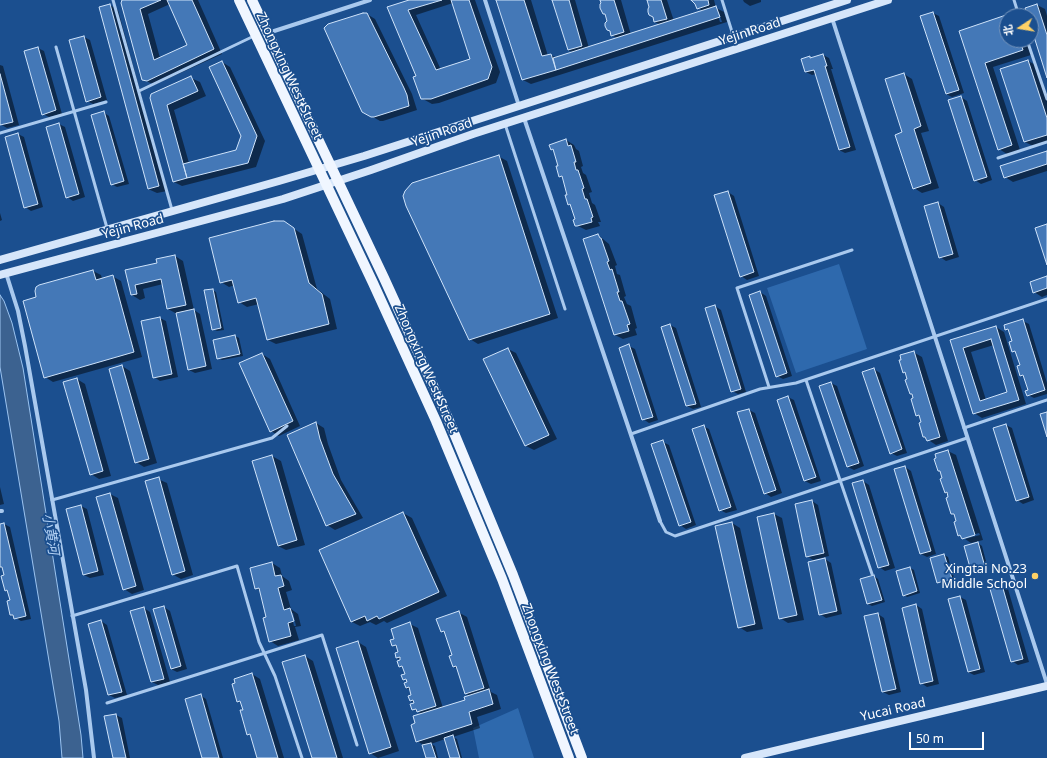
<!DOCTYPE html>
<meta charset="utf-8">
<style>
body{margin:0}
#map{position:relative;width:1047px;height:758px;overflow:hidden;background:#1b4f8f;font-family:"Noto Sans","Noto Sans SC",sans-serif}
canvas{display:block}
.north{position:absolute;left:999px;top:8px;width:40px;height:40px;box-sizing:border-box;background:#1b4f8f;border:1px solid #7695bc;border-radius:50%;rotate:258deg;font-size:11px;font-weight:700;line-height:16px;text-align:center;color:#fff}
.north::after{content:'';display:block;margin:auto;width:14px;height:18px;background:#ffd166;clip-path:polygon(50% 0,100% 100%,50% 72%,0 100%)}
.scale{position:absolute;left:909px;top:732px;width:75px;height:18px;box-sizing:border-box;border:2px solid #fff;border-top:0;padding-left:5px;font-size:12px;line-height:14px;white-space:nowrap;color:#fff;-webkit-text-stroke:3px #1b4f8f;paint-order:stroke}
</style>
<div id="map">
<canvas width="1047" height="758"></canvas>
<div class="north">北</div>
<div class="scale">50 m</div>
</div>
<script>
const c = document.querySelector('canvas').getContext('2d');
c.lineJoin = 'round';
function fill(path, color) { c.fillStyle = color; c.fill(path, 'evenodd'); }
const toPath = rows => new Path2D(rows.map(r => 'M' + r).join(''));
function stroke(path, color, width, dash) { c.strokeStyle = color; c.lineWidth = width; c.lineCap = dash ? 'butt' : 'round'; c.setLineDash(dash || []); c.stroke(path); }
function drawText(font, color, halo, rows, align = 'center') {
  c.font = font + ' "Noto Sans","Noto Sans SC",sans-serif'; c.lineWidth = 3.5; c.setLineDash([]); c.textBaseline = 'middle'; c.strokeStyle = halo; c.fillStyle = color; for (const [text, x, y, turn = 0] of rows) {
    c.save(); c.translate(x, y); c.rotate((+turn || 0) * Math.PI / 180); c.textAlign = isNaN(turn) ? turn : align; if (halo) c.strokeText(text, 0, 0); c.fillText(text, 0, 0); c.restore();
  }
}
fill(toPath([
 [839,264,867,349,796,373,767,288],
 [518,708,534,758,479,758,473,728]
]), '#2e69ad');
const water = toPath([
 [0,295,4,301,12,323,23,368,81,735,83,758,62,758,59,721,0,367,0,295]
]);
fill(water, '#3c6290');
stroke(water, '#9cc4f0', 1);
fill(toPath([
 [124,0,198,0,222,54,154,85,143,79],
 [170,4,188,46,160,58,148,14],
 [412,0,475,0,500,72,496,83,439,103,432,104,423,99,421,96,417,76,388,8],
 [453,3,472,59,441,70,416,15],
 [498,0,531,0,548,56,551,55,557,58,574,53,568,50,553,0,575,0,589,48,618,39,612,35,610,31,606,15,604,13,601,0,621,0,631,35,661,25,655,22,648,0,667,0,674,21,703,11,698,8,693,0,714,0,716,8,724,12,727,22,531,84,523,80],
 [717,13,719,13,722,22,720,22],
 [743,0,761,0,761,2,750,6,744,2],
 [110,5,118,10,167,191,157,193,148,189],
 [1037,5,1045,9,1047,16,1047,75,1031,24,1031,16,1029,16],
 [933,13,939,16,964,93,952,97,946,94],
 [367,14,375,19,412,94,417,110,383,121,380,121,363,111],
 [1007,16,1007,40,1026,40,1031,55,993,67,1020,150,1007,154,999,149,960,31],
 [84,37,90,40,107,100,93,104,87,101,70,41],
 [38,48,44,51,62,114,49,117,43,114],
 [823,55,829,58,833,69,831,69,856,150,845,153,839,150,816,74,812,75,806,72,803,59],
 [1028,61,1036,65,1047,99,1047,142,1033,146,1025,142],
 [222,62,230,67,265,141,256,167,182,186,174,182,151,99,191,78,200,82,206,96,174,110,189,163,237,151,242,136],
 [0,65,3,66,19,125,7,128,0,124],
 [904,74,912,79,929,131,921,133,939,188,922,193,914,188,904,133],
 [961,97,967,101,992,180,981,184,975,180],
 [103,112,109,116,129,184,117,187,111,184],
 [59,124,65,127,85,197,73,201,67,197,47,127],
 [18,134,24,137,43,207,31,211,25,207],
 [566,140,574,145,576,149,579,151,583,166,581,167,583,173,586,175,592,192,589,193,592,203,595,205,601,222,598,222,600,226,586,230,576,225,576,220,572,206,569,204,569,195,563,178,560,176,560,166,555,151,552,149],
 [1047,152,1047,171,1013,182,1005,177],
 [498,156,507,161,558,318,478,344,470,339],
 [728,192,734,196,759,276,747,280,741,276],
 [938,203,944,207,959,257,946,261,940,257],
 [0,213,2,220,0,221],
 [284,222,302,234,317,289,330,299,337,329,276,344,268,340,259,304,247,307,239,302,235,285,229,287,221,282],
 [598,235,609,244,617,265,615,266,617,274,620,275,626,296,624,297,627,304,631,306,637,328,635,329,637,335,623,339,615,335],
 [175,256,183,261,194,310,200,314,212,369,195,373,189,370,177,314,168,309,163,284,143,289,145,298,140,300,132,295,127,271,158,264],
 [93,271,101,275,102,279,112,276,121,281,142,357,53,382,45,377,37,298,40,286],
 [1047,277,1047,295,1042,297,1034,292],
 [212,290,216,292,224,330,217,331,213,329],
 [760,292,766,296,792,376,783,379,777,376],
 [715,306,721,310,746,392,738,394,732,391],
 [160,318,166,321,178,377,160,381,154,377],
 [1023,321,1029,324,1047,383,1047,394,1034,398,1028,395,1029,391,1025,378,1021,375,1021,366,1017,353,1013,351,1014,342,1010,332,1006,329],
 [670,325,676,328,701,407,693,409,687,406,662,327],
 [996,327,1004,332,1026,404,982,418,974,413,951,341],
 [994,345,1008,393,986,400,971,352],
 [235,336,239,338,243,356,222,360,218,358,214,341],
 [629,346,635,349,658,420,649,423,643,419],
 [508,349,516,353,557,439,534,450,526,446],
 [913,352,922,357,948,441,936,445,924,437,922,423,920,417,917,415,914,396,911,394,909,380,906,374,904,372],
 [262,354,270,359,300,426,279,436,271,431],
 [122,366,130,371,157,463,144,467,136,462],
 [874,369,880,373,907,453,897,456,891,453],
 [77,379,85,384,111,476,99,479,91,474],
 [831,383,837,386,864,466,854,470,848,467],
 [788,397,794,400,821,481,811,484,805,481,778,400],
 [749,410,755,413,782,493,771,497,765,493],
 [316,423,324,428,328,444,341,480,363,518,335,530,327,525],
 [1006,425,1012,428,1034,500,1023,504,1017,500],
 [703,426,709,429,737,510,726,513,720,510],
 [663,442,669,445,696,525,686,529,680,525],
 [948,451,956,455,983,540,971,543,959,535,957,522,955,515,952,514,950,497,948,494,945,493,942,472,939,471],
 [979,533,980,535,965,539,965,537],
 [272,456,281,461,305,545,286,550,278,546,254,462],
 [905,467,911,471,936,554,927,557,921,554],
 [158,479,167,483,193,575,181,579,172,574],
 [863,481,869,485,895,568,885,571,879,567],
 [0,487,4,504,0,505],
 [110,494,118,498,144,590,132,594,124,589],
 [812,501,818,505,829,556,813,560,807,556],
 [81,506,87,509,104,575,90,578,84,575],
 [403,513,412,518,447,596,387,623,384,621,376,625,370,622,360,626,352,622],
 [774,514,782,518,804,620,788,623,780,618],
 [732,523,740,528,763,629,747,632,739,627],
 [4,524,10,527,31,619,21,621,11,615,11,601,9,592,6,590,5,576,3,569,0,567,0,525],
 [978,543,982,546,988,569,976,573,972,571],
 [944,555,948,557,955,581,942,584,938,582,932,559],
 [825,559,831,563,842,614,826,618,820,614],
 [272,563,280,568,282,576,289,581,292,590,286,592,291,609,298,614,301,626,295,627,299,640,278,646,270,641,268,618,260,591,256,588],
 [291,613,293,613,296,626,294,626],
 [910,568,914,570,920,593,907,597,904,595],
 [874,576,878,579,885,602,872,606,868,604],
 [1002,586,1008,589,1029,662,1018,665,1012,661],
 [960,597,966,600,985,672,974,675,968,672],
 [916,605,922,609,939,684,927,687,921,683],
 [164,607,170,611,187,669,177,672,171,669],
 [144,608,150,612,170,682,158,685,152,682],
 [458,612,467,617,491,692,497,695,501,709,477,717,480,728,453,737,457,739,462,758,451,758,445,739,431,744,435,746,438,758,427,758,425,746,417,741,416,724,422,714,413,709,415,703,411,701,412,695,411,690,406,688,409,682,404,679,406,674,404,669,400,666,402,661,397,658,399,653,398,648,393,645,395,640,410,624,418,628,443,708,466,701,470,696,466,694,458,669,454,667,454,656,447,634,441,631],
 [878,614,884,618,901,692,889,695,883,692],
 [101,621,107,625,127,695,115,698,109,695],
 [358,642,366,647,399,751,378,758,370,753],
 [305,656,313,661,343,758,313,758],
 [252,674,260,679,284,758,258,758,252,736,248,734,242,704,238,701],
 [200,695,206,699,223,758,203,758],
 [116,715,122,718,130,758,114,758]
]), '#0007');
const building = toPath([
 [122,0,161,0,140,9,154,60,187,45,167,0,192,0,214,49,147,81,142,80,121,3,122,0],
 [409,0,442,0,408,10,436,70,470,59,451,0,469,0,492,67,488,79,431,99,421,99,413,77,416,76,387,7,409,0],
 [496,0,524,0,542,56,551,54,556,70,522,80,496,0],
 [552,0,569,0,582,46,568,50,552,0],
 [600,0,614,0,624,32,611,36,610,31,607,30,605,26,605,23,607,21,605,14,603,14,600,8,600,4,601,3,600,0],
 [647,0,661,0,667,19,654,22,653,17,649,15,648,12,648,9,649,7,647,0],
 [691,0,708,0,709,5,697,9,695,4,691,0],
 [110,4,159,186,148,189,99,7,110,4],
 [1037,4,1047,35,1047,78,1031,27,1031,16,1028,16,1025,8,1037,4],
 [716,6,720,17,556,70,553,58,716,6],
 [933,12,959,90,946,94,920,16,933,12],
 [363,13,367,13,369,17,404,88,407,95,409,106,374,117,371,117,362,112,324,28,328,24,363,13],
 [1012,13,1012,16,1007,16,1007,40,1020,40,1023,50,985,63,1012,145,998,150,959,31,1012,13],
 [84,36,101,97,86,102,69,40,84,36],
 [38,47,56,110,42,115,24,51,38,47],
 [823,54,827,66,825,66,850,147,839,150,814,70,805,72,801,59,810,56,810,58,823,54],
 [1028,60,1047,118,1047,135,1024,142,1000,69,1028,60],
 [222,61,257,136,248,163,187,178,183,164,236,150,241,136,209,67,222,61],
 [904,73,921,126,914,129,931,183,913,189,895,135,902,132,885,79,904,73],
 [0,74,13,122,0,125,0,74],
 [191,76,198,91,167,105,187,178,173,182,150,98,151,94,191,76],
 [961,96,987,177,974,181,948,100,961,96],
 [104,111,124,181,111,185,91,115,104,111],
 [59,123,79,194,66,198,46,127,59,123],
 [18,133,38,204,24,208,5,137,18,133],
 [566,139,568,146,571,145,576,162,574,162,576,170,578,170,584,188,582,189,585,199,587,199,593,217,591,218,592,222,577,226,575,226,573,220,575,219,570,204,568,205,565,195,567,195,562,176,559,177,556,166,558,166,553,149,551,150,549,145,566,139],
 [1047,151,1047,164,1004,178,1000,166,1047,151],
 [499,155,550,314,469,340,406,206,403,196,405,191,412,183,499,155],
 [728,191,754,272,740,277,714,195,728,191],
 [938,202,953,254,939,258,924,206,938,202],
 [274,221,284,221,294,228,309,283,322,294,329,324,267,340,256,298,238,303,232,280,220,283,209,238,274,221],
 [1047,224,1047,265,1035,228,1047,224],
 [598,234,600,238,601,238,609,261,607,262,610,270,612,269,619,292,617,292,620,301,622,301,630,324,627,325,629,331,614,335,583,239,598,234],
 [175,255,186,305,167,309,161,279,135,285,137,294,131,295,125,270,157,263,156,259,175,255],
 [93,270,96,280,113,275,134,352,44,378,23,301,36,297,35,291,36,287,39,285,93,270],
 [1047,276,1047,288,1033,293,1030,282,1047,276],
 [213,289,221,328,212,330,204,290,213,289],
 [760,291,787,373,776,377,749,295,760,291],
 [715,305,741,389,731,392,705,308,715,305],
 [194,309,206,366,188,370,176,313,194,309],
 [160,317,172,374,153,378,141,321,160,317],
 [1023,319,1045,390,1027,396,1025,391,1028,390,1023,375,1020,376,1017,366,1020,365,1015,351,1012,352,1009,342,1012,341,1008,329,1005,330,1004,325,1023,319],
 [670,324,696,404,686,406,661,327,670,324],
 [996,326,1019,400,973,414,950,340,996,326],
 [991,339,1007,392,980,401,963,348,991,339],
 [235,335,240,354,217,359,213,340,235,335],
 [629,344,653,417,642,420,619,348,629,344],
 [508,348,549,435,525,446,483,359,508,348],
 [914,351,940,437,927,441,925,437,923,437,919,423,921,422,919,415,916,416,911,399,913,398,912,394,910,394,905,380,907,379,905,372,903,373,899,360,901,360,900,355,914,351],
 [262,353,293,421,270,432,239,363,262,353],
 [122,365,149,459,135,463,109,369,122,365],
 [874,368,902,449,890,454,862,372,874,368],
 [77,378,103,471,90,475,63,382,77,378],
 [831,382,859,463,847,467,819,386,831,382],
 [788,396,816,477,804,481,777,400,788,396],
 [749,409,776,490,764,494,737,412,749,409],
 [1047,412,1047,437,1040,414,1047,412],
 [316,422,320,439,333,474,356,514,326,526,287,435,316,422],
 [1006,424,1029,497,1016,501,993,428,1006,424],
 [704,425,731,507,719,511,692,429,704,425],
 [663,440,691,522,679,526,651,444,663,440],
 [948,450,975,535,962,539,960,535,958,536,954,522,956,521,954,514,951,514,946,498,948,497,947,492,945,493,940,479,942,478,940,471,938,471,934,459,936,458,935,454,948,450],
 [272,455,297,540,278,546,252,461,272,455],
 [905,466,931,551,920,554,894,469,905,466],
 [159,477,185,571,172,575,145,481,159,477],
 [863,480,889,565,878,568,852,483,863,480],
 [110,493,136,586,123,590,96,497,110,493],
 [812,500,824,553,806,557,795,504,812,500],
 [81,505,98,571,83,575,66,509,81,505],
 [403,512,439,592,379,619,377,616,367,621,365,616,351,622,319,550,403,512],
 [774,513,797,615,779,619,757,517,774,513],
 [732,522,755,624,738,628,715,526,732,522],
 [4,523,26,616,14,619,13,615,10,615,7,601,10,600,7,590,5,591,1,576,4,575,2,567,0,567,0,524,4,523],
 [978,542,985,567,971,571,964,546,978,542],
 [944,554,952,579,937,583,930,558,944,554],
 [825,558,837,611,819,615,808,562,825,558],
 [272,562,275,576,281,575,284,586,278,588,284,610,290,608,294,621,288,623,291,636,269,642,263,618,266,617,259,588,255,589,250,568,272,562],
 [910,567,917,591,903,596,896,571,910,567],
 [874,575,882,600,867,604,860,579,874,575],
 [1002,585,1023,659,1011,662,990,589,1002,585],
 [960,596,980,669,968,672,948,599,960,596],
 [916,604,933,681,920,684,902,608,916,604],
 [164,606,181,666,171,669,153,609,164,606],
 [144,607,164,679,151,682,130,611,144,607],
 [459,611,484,688,465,694,456,666,453,667,449,656,452,655,444,631,441,632,436,619,459,611],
 [878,613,896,689,882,692,864,616,878,613],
 [101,620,122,692,108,695,88,624,101,620],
 [410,622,436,706,417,712,416,709,412,710,410,704,414,703,413,700,410,701,408,696,411,695,409,687,406,688,404,683,407,682,406,679,403,680,401,675,405,674,402,666,399,667,397,661,400,660,400,657,396,658,395,653,398,652,396,645,392,646,390,640,394,639,391,629,410,622],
 [358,641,391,747,369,754,336,648,358,641],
 [305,655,337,758,312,758,282,662,305,655],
 [252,673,278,758,257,758,250,734,247,735,240,710,243,710,240,701,237,702,232,684,235,683,234,679,252,673],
 [489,689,493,704,469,712,472,724,416,742,411,725,415,723,413,716,465,700,464,697,489,689],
 [201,694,219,758,202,758,185,699,201,694],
 [116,714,126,758,113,758,104,716,116,714],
 [453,735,460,758,450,758,444,738,453,735],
 [431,743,436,758,426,758,422,745,431,743]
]);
fill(building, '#4478b7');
stroke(building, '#cfe3fa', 1);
stroke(toPath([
 [113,0,172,210],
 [722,0,733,35],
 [1014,0,1019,16],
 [1027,40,1047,99],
 [56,47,107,228],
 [139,91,254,36],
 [505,124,565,309],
 [0,133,106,102],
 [998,158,1047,142],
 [806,380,872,574],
 [769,387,737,288,852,250],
 [964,428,1047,400],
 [631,434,760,389,796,383,1047,299],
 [52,500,272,438,287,426],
 [660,521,666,532,675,536,967,438],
 [72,616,237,566,259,642,275,676,302,758],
 [107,703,322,635,357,745]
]), '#a9c9ee', 3);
stroke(toPath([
 [485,0,519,106],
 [832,18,1047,684],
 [268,33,370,0],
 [524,118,660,521],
 [6,273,18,311,25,346,86,690,94,758],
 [0,511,2,511]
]), '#a9c9ee', 4);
stroke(toPath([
 [0,260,279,181,364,156,847,0],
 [0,275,283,199,371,170,473,134,888,0],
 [745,758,1047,686]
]), '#d6e6fa', 8);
stroke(toPath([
 [239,0,373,283,436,421,502,579,569,758],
 [252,0,384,278,447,416,513,575,582,758]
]), '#f0f6ff', 10);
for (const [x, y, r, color] of [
 [1035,576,4,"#ffd166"]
]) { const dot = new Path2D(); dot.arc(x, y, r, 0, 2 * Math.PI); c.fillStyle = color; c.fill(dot); stroke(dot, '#1b4f8f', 1.5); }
drawText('13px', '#fff', '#1b4f8f', [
 ["Yejin Road",750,32,-18],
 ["Zhongxing West Street",289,76,65],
 ["Yejin Road",442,133,-19],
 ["Yejin Road",133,227,-15],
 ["Zhongxing West Street",426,369,66],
 ["Zhongxing West Street",550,669,69],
 ["Yucai Road",893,710,-13]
]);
drawText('13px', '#fff', '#1b4f8f', [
 ["Xingtai No.23",1027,569],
 ["Middle School",1027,584]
], 'right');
drawText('italic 14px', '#b5d3f5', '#1b4f8f', [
 ["小黄河",50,534,81]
]);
</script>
